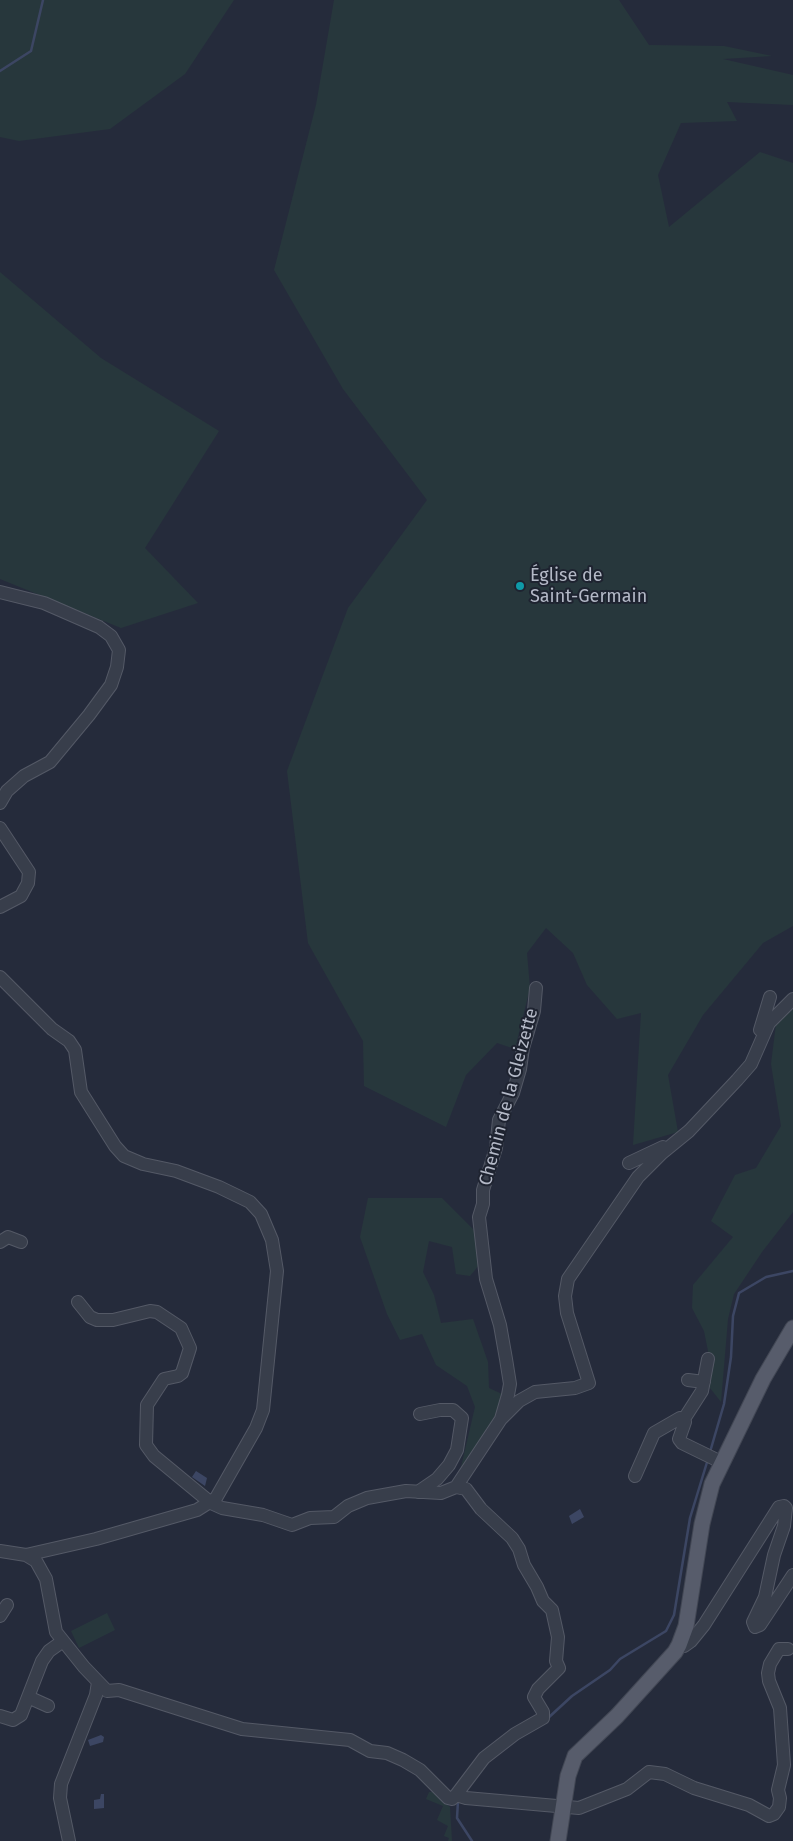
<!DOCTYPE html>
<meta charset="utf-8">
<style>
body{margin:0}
canvas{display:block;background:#252b3b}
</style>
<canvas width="793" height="1841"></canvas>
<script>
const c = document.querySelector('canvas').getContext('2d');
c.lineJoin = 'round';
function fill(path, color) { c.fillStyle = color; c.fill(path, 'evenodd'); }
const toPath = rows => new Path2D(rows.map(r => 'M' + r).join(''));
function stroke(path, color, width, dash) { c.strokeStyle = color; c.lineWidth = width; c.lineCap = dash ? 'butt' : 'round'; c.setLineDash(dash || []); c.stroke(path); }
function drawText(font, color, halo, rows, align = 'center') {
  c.font = font + ' "Fira Sans",sans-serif'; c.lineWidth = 4; c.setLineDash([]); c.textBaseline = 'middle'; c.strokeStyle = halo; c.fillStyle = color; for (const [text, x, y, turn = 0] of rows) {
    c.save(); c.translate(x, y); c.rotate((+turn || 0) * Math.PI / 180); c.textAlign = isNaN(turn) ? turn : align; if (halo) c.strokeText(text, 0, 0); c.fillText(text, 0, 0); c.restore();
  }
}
fill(toPath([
 [0,0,234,0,185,74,110,129,19,141,0,137],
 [334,0,619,0,649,45,724,46,772,56,723,59,793,75,793,105,727,102,737,121,681,123,658,175,669,227,760,152,793,163,793,926,763,943,703,1015,668,1075,678,1132,633,1145,641,1013,617,1019,587,985,573,953,546,928,527,953,530,988,515,1049,497,1043,466,1075,446,1127,364,1086,363,1041,308,943,287,771,348,608,427,500,343,389,274,270,316,105],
 [0,272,101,358,219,431,145,548,198,603,121,628,0,579],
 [793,1009,793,1212,762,1252,734,1294,728,1319,721,1402,706,1383,710,1361,704,1331,692,1308,693,1285,733,1237,711,1221,735,1175,756,1168,781,1126,771,1064,776,1024],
 [368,1198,442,1198,477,1233,480,1264,470,1276,456,1274,452,1247,429,1241,423,1272,434,1295,441,1323,473,1319,488,1362,489,1388,502,1394,497,1419,461,1467,475,1407,467,1386,436,1365,422,1334,400,1340,387,1314,360,1237],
 [107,1613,115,1630,79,1648,71,1631],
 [429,1792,433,1792,450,1807,452,1841,448,1841,449,1838,444,1836,448,1826,437,1820,443,1806,426,1799]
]), '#27373c');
fill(toPath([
 [196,1471,207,1478,205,1486,192,1477],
 [580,1509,584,1517,572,1524,569,1516],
 [101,1735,104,1737,103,1742,90,1746,88,1740],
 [101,1794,104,1794,104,1808,94,1809,94,1800,100,1799]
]), '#3c4663');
stroke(toPath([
 [0,71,31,51,43,0],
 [710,1452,724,1404,731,1357,733,1316,739,1293,766,1277,793,1271],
 [547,1719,572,1696,610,1670,620,1659,666,1631,674,1615,690,1518,708,1459],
 [458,1801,457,1818,472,1841]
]), '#3c4663', 2.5);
const minor = toPath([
 [0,592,44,603,99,627,111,636,119,650,117,667,111,685,89,715,50,762,24,776,7,791,0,803],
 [0,828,29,872,28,883,21,896,0,907],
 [0,977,52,1029,69,1041,75,1050,81,1092,115,1146,124,1156,143,1164,176,1171,219,1187,250,1202,261,1214,272,1240,277,1271,263,1410,256,1428,216,1498,197,1510,96,1539,26,1555],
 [760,1030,770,997],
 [629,1163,663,1147],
 [0,1242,8,1237,21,1242],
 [688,1380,704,1382],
 [501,1419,519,1401,535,1392,575,1388,589,1383,567,1313,565,1296,568,1279,638,1177,662,1153,689,1131,737,1080,751,1064,769,1023,793,999],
 [684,1419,702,1391,708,1359],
 [635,1476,654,1433,680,1418,684,1419,685,1422,679,1439,682,1443,723,1463],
 [456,1487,501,1419,508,1395,510,1384,506,1359,500,1325,486,1279,479,1217,483,1204,483,1190,496,1148,499,1120,513,1093,520,1069,523,1048,534,1011,536,988],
 [418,1492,437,1479,449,1465,457,1450,462,1418,453,1410,440,1410,420,1414],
 [0,1551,26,1555,36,1561,46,1579,56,1632,84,1667,107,1691,119,1690,242,1729,350,1740,370,1751,387,1753,403,1760,420,1770,448,1798,452,1799,456,1795,484,1758,515,1734,543,1718,543,1712,534,1697,538,1689,559,1668,556,1661,558,1637,552,1610,543,1601,537,1587,524,1565,519,1549,512,1538,481,1509,466,1489,456,1487,441,1493,406,1491,367,1498,348,1506,334,1517,310,1518,292,1525,263,1515,222,1508,211,1503,154,1456,146,1445,147,1405,164,1379,178,1376,182,1373,190,1348,181,1328,157,1312,150,1311,113,1320,97,1320,90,1317,78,1302],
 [0,1616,7,1605],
 [679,1645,684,1646,691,1641,704,1625,779,1507,784,1506,786,1508,784,1526,774,1555,765,1597,753,1622,755,1627,760,1625,793,1575],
 [28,1697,48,1706],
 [0,1716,13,1720,21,1715,42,1661,49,1651,63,1641],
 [456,1795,466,1798,579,1808,627,1789,649,1772,665,1774,694,1788,749,1805,769,1816,774,1814,779,1807,780,1798,778,1790,784,1765,780,1708,769,1681,768,1673,770,1664,779,1649,788,1649],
 [69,1841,60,1798,61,1784,96,1695,98,1682]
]);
const major = toPath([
 [558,1841,568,1776,575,1756,617,1716,675,1652,679,1645,686,1626,702,1524,712,1484,763,1379,793,1328]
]);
stroke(minor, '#545966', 14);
stroke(major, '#424754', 17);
stroke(minor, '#383e4b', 12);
stroke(major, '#575c6b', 15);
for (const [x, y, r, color] of [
 [520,586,5,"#0f9aa8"]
]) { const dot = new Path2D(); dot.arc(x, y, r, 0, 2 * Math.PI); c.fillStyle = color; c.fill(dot); stroke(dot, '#1e2330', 2); }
drawText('18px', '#b4b9c7', '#1e2330', [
 ["Église de",530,576],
 ["Saint-Germain",530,597]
], 'left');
drawText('18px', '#b4b9c7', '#1e2330', [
 ["Chemin de la Gleizette",509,1097,-75]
]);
</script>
